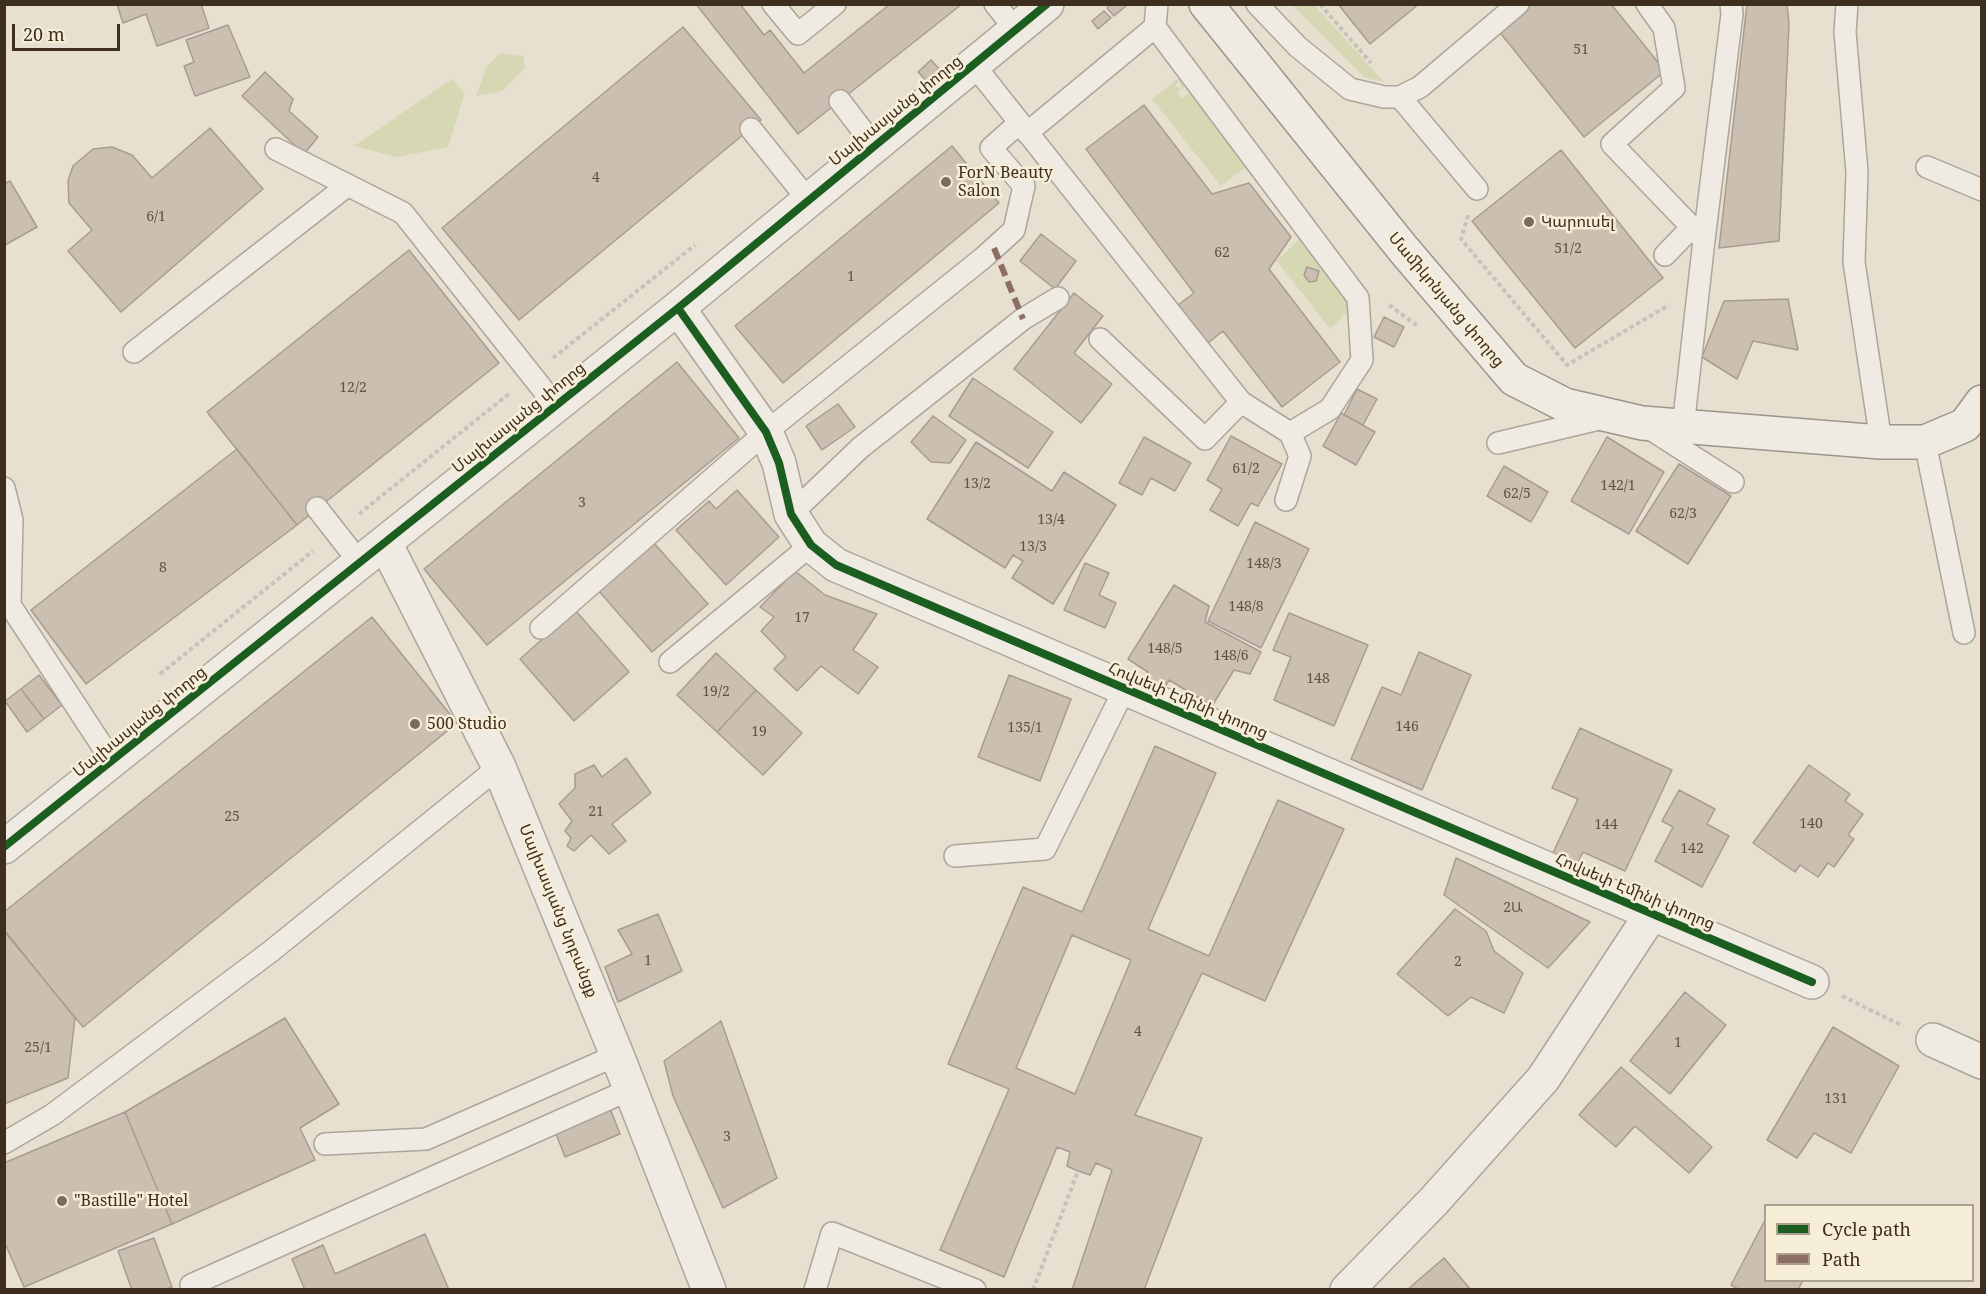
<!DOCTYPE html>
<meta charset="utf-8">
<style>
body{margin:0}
#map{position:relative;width:1986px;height:1294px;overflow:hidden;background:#e7e0d1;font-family:"Noto Serif",serif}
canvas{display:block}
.frame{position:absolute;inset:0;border:6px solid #3d2e20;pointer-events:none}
.legend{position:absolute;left:1764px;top:1204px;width:210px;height:78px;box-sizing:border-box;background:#f7eed8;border:2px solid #ada18e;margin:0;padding:8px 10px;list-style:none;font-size:18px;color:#3d2e20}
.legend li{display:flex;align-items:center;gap:12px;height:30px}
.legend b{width:30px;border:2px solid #ada18e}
.scale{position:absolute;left:12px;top:24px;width:108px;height:27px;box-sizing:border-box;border:3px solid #3d2e20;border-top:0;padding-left:8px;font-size:18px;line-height:21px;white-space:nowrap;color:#3d2e20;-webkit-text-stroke:4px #f7eed8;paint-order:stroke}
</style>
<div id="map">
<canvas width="1986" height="1294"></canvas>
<div class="frame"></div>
<ul class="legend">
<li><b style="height:8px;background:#1b5e20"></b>Cycle path</li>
<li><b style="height:8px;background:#8d6e63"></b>Path</li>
</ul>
<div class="scale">20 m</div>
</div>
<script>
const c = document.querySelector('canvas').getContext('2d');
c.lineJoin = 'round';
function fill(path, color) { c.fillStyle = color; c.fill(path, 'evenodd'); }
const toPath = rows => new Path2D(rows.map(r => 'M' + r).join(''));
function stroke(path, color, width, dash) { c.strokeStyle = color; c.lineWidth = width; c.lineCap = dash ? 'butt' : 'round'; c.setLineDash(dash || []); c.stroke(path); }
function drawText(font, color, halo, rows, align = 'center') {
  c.font = font + ' "Noto Serif","Noto Sans Armenian",serif'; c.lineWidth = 5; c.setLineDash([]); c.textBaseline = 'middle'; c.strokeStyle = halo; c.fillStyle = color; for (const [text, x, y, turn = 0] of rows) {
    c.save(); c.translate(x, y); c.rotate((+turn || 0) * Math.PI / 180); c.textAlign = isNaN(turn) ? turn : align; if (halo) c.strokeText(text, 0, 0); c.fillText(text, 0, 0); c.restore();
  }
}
fill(toPath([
 [1292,5,1314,5,1384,82,1365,78],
 [501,53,523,56,525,68,502,91,476,96,487,66],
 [1179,78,1185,86,1182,89,1179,82,1175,85,1181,89,1177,93,1182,98,1189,93,1246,167,1221,186,1152,99],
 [452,79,465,93,448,147,397,157,354,146],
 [1302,236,1346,298,1349,310,1330,329,1277,261]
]), '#d6d7b3');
const building = toPath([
 [117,4,201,4,209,28,157,46,146,14,123,23,117,4],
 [696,4,740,4,764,35,770,30,804,73,890,4,962,4,798,134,696,4],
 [1111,4,1126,4,1127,5,1114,16,1107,8,1111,4],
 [1338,4,1419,4,1370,44,1338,4],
 [1529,4,1611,4,1665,71,1584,137,1498,30,1529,4],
 [1747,4,1787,4,1789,24,1779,241,1719,248,1747,4],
 [1104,11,1111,18,1098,29,1092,21,1104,11],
 [228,25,250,77,195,96,184,66,194,62,186,40,228,25],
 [683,27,761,120,519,320,442,228,683,27],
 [931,60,942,72,929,84,918,72,931,60],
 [265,72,293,99,289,111,318,137,304,154,242,96,265,72],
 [1144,105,1212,194,1249,183,1291,237,1269,269,1340,362,1282,407,1223,331,1208,343,1178,305,1194,293,1086,149,1144,105],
 [210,128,263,189,121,312,68,251,92,230,69,203,68,181,73,166,93,149,112,147,132,155,152,178,210,128],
 [952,146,999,203,783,383,735,326,952,146],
 [1561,150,1663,278,1575,348,1472,221,1561,150],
 [10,181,37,227,5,245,4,184,10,181],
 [1041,234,1076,261,1055,289,1020,261,1041,234],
 [409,250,499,363,297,525,207,412,409,250],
 [1307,267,1319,271,1316,281,1309,282,1304,275,1307,267],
 [1074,293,1103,316,1074,353,1112,384,1081,423,1014,369,1074,293],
 [1788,299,1798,350,1753,341,1737,379,1702,357,1724,301,1788,299],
 [1384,317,1404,327,1394,347,1374,337,1384,317],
 [677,362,739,438,487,645,424,569,677,362],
 [973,378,1053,432,1028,468,949,416,973,378],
 [1357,389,1377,399,1363,425,1344,415,1357,389],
 [838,404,855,427,822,450,806,426,838,404],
 [1341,413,1375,432,1356,465,1323,446,1341,413],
 [933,416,966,440,950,463,931,462,911,442,933,416],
 [1231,436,1282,464,1258,506,1251,503,1238,526,1210,510,1222,489,1207,480,1231,436],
 [1144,437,1191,463,1175,491,1151,478,1142,495,1119,483,1144,437],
 [1607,437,1664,472,1629,534,1571,501,1607,437],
 [976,442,1052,491,1064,472,1116,505,1053,604,1012,578,1023,561,1013,555,1005,568,927,519,976,442],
 [237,449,297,525,86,684,31,610,237,449],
 [1679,464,1731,496,1688,564,1636,531,1679,464],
 [1504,466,1548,492,1531,522,1487,496,1504,466],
 [737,490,779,537,726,585,676,530,709,501,716,509,737,490],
 [1255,522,1309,549,1261,648,1208,621,1255,522],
 [653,542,708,604,652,652,598,590,653,542],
 [1085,563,1109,573,1099,595,1116,603,1105,628,1064,610,1085,563],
 [795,571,825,595,877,614,853,650,878,667,858,694,821,666,797,691,774,669,786,657,761,631,774,617,760,607,795,571],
 [1174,585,1209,606,1205,622,1261,652,1250,674,1234,670,1212,706,1169,680,1162,692,1143,680,1148,672,1128,659,1174,585],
 [575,610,629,672,574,721,520,659,575,610],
 [1289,613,1368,645,1334,726,1274,700,1291,657,1273,650,1289,613],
 [372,617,457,723,83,1027,4,931,4,912,372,617],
 [1419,652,1471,675,1422,790,1351,759,1382,687,1401,695,1419,652],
 [716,653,756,690,717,732,677,695,716,653],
 [39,675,62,705,44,719,21,689,39,675],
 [1009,675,1071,699,1040,781,978,757,1009,675],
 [21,689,44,719,27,732,5,701,21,689],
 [756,690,802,733,763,775,717,732,756,690],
 [1580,728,1672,770,1625,871,1583,852,1576,866,1552,855,1578,799,1552,788,1580,728],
 [1155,746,1216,773,1148,929,1209,956,1278,800,1344,829,1265,1001,1202,973,1135,1115,1202,1138,1144,1290,1072,1290,1112,1170,1096,1163,1090,1175,1078,1171,1067,1166,1070,1152,1057,1147,1004,1277,940,1250,1009,1089,948,1064,1023,887,1082,912,1155,746],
 [1072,935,1131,960,1075,1094,1016,1068,1072,935],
 [626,758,651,793,612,824,626,841,609,854,591,835,574,851,567,846,571,838,565,831,572,821,559,804,575,788,575,774,594,765,602,777,626,758],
 [1809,765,1850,794,1845,801,1863,814,1848,835,1854,839,1834,867,1828,863,1818,877,1800,865,1795,872,1753,843,1809,765],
 [1679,790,1715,809,1707,824,1729,836,1702,887,1655,861,1673,827,1662,821,1679,790],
 [1456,858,1590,922,1548,968,1444,895,1456,858],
 [1455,909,1486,931,1494,951,1523,973,1504,1013,1471,997,1448,1016,1397,974,1455,909],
 [658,914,682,971,618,1002,605,967,632,954,618,930,658,914],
 [5,931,75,1018,68,1078,4,1104,5,931],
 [1685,992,1726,1025,1670,1094,1630,1061,1685,992],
 [285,1018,339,1104,300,1128,315,1160,172,1224,125,1112,285,1018],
 [721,1021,777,1178,723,1208,673,1096,664,1061,721,1021],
 [1833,1027,1899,1066,1851,1153,1814,1133,1797,1158,1767,1140,1833,1027],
 [1621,1067,1712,1147,1689,1173,1635,1126,1616,1147,1579,1115,1621,1067],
 [610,1108,620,1134,565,1157,555,1131,610,1108],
 [125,1112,172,1224,24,1287,4,1241,4,1163,125,1112],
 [1766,1218,1766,1280,1803,1280,1798,1290,1740,1290,1731,1285,1766,1218],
 [425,1234,449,1290,305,1290,292,1259,323,1245,335,1274,425,1234],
 [154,1238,172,1287,164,1290,132,1290,118,1251,154,1238],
 [1444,1258,1471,1290,1407,1290,1444,1258]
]);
fill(building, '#cbbfb2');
stroke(building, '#a89c90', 1.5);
const lane = toPath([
 [773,4,798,34,835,4],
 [995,4,1015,29],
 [1257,4,1298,47,1350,89,1384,97,1400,97,1420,87,1518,4],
 [1647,4,1664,28,1674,88,1612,144,1704,240,1683,427],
 [1847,4,1845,32,1857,172,1854,262,1881,442],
 [974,65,1241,402,1290,433,1330,409,1362,360,1358,298,1155,27],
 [1400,97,1477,189],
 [840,101,875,147],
 [751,129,809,201],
 [1027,133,1155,27,1157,4],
 [276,149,403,213,556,406],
 [1927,167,1982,190],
 [1704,240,1732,14,1731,4],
 [1665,255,1691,228],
 [1100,339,1205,439,1241,402],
 [134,352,348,185],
 [1647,427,1733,482],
 [1925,442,1964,633],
 [1498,443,1603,418],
 [4,488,12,520,10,605,112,761],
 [1286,500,1300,456,1290,433],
 [317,508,360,563],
 [791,514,860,448,1023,319,1058,298],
 [541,628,766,432,983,258,1014,230,1024,186,991,148,1019,123],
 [670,662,811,545],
 [955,856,1045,849,1125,688],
 [4,1143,52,1115,270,952,499,767],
 [325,1144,426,1139,617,1055],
 [191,1285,631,1089],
 [815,1290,832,1233,975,1290]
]);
const street = toPath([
 [678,308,766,432,779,463,791,514,811,545,836,565,1812,982],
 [385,543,499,767,617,1055,709,1290],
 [4,847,678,308,1047,4],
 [1933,1040,1982,1062],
 [1347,1290,1433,1202,1543,1079,1652,913]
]);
const secondary = toPath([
 [1206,4,1404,250,1514,379,1565,405,1642,423,1881,442,1925,442,1965,425,1982,402]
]);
stroke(lane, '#ada599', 24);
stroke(street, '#ada599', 36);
stroke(secondary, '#9c958a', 36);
stroke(toPath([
 [1320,4,1371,63],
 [1468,215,1461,239,1567,365,1669,305],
 [1389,305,1419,327],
 [553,358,695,245],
 [359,514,510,393],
 [160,674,313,551],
 [1842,996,1903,1026],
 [1033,1290,1078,1171]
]), '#c8c2b9', 4, [4.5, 3]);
stroke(lane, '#efebe3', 21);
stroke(street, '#efebe3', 33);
stroke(secondary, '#efebe3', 33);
stroke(toPath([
 [994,248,1023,319]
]), '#8d6e63', 6, [12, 6]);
stroke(toPath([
 [678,308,766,432,779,463,791,514,811,545,836,565,1812,982],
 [4,847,678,308,1047,4]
]), '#1b5e20', 8);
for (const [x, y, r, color] of [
 [946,182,6,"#786c5e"],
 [1529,222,6,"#786c5e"],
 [415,724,6,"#786c5e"],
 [62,1201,6,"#786c5e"]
]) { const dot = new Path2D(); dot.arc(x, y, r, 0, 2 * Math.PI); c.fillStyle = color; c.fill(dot); stroke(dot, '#f7eed8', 2); }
drawText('14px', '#605244', null, [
 ["51",1581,50],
 ["4",596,178],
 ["6/1",156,217],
 ["51/2",1568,249],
 ["62",1222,253],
 ["1",851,277],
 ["12/2",353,388],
 ["61/2",1246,469],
 ["13/2",977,484],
 ["142/1",1618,486],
 ["62/5",1517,494],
 ["3",582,503],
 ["62/3",1683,514],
 ["13/4",1051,520],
 ["13/3",1033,547],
 ["148/3",1264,564],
 ["8",163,568],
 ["148/8",1246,607],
 ["17",802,618],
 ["148/5",1165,649],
 ["148/6",1231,656],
 ["148",1318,679],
 ["19/2",716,692],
 ["146",1407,727],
 ["135/1",1025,728],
 ["19",759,732],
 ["21",596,812],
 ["25",232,817],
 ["140",1811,824],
 ["144",1606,825],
 ["142",1692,849],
 ["2Ա",1513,908],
 ["1",648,961],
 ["2",1458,962],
 ["4",1138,1032],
 ["1",1678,1043],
 ["25/1",38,1048],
 ["131",1836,1099],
 ["3",727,1137]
]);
drawText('16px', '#3d2e20', '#f7eed8', [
 ["Մալխասյանց փողոց",896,111,-39],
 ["Մամիկոնյանց փողոց",1446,300,50],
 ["Մալխասյանց փողոց",519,418,-39],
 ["Հովսեփ Էմինի փողոց",1188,701,23],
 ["Մալխասյանց փողոց",140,722,-39],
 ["Հովսեփ Էմինի փողոց",1635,892,23],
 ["Մալխասյանց նրբանցք",558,911,68]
]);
drawText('16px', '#3d2e20', '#f7eed8', [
 ["ForN Beauty",958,173],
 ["Salon",958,191],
 ["Կարուսել",1541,222],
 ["500 Studio",427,724],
 ["\"Bastille\" Hotel",74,1201]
], 'left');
</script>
